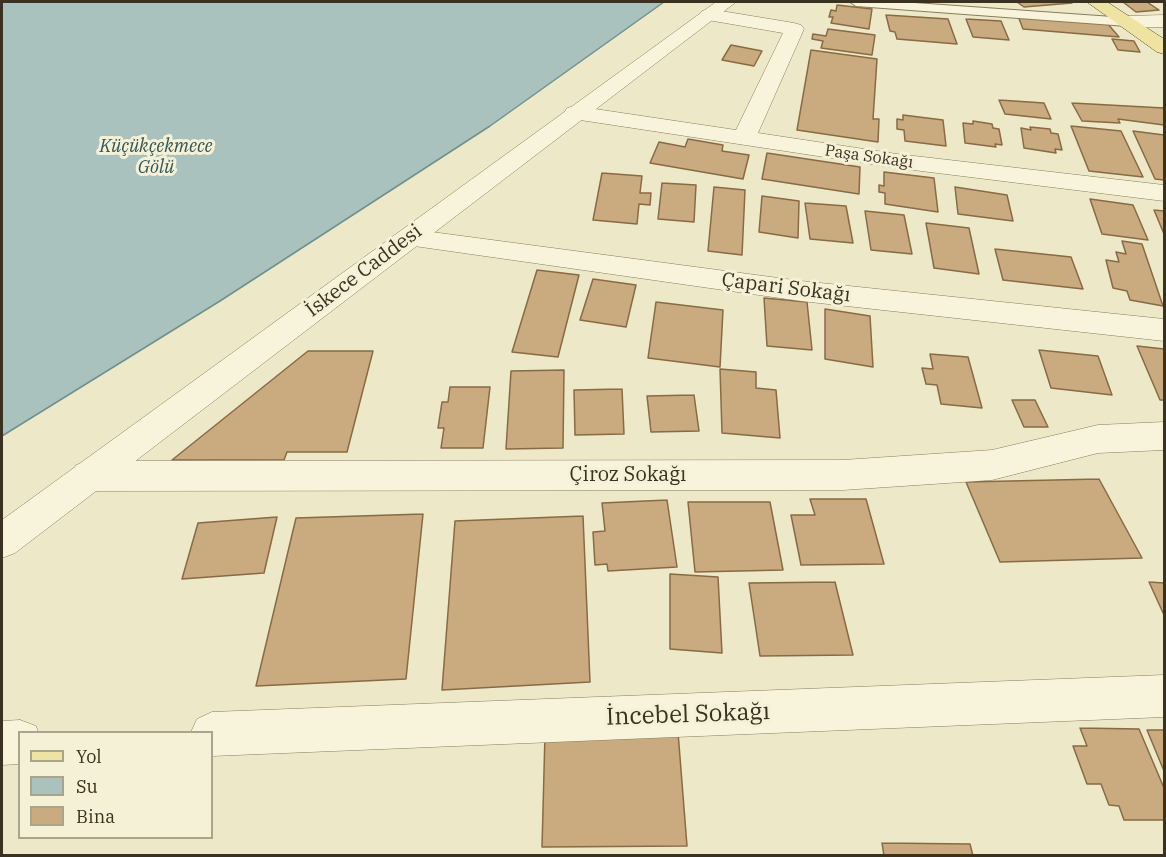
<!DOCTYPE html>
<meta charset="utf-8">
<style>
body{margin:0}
#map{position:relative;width:1166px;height:857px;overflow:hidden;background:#ede8c8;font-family:"IBM Plex Serif",serif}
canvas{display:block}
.frame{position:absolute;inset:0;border:3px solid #3a3120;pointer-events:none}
.legend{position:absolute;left:18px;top:731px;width:195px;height:108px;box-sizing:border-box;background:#f5f1d7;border:2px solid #aaa48e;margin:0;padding:8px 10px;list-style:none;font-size:18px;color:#3a3120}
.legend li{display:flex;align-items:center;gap:12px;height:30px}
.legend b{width:30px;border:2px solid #aaa48e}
</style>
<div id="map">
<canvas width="1166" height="857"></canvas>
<div class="frame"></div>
<ul class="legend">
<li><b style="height:8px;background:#efe3a2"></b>Yol</li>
<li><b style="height:16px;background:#a9c2be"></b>Su</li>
<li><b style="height:16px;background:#caab7f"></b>Bina</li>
</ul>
</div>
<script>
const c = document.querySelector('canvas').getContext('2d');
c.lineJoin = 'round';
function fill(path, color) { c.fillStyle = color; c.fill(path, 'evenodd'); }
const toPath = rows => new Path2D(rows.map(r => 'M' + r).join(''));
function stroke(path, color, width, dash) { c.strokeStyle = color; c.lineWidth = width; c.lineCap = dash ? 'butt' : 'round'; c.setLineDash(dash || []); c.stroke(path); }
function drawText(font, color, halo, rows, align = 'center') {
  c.font = font + ' "IBM Plex Serif",serif'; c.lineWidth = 6; c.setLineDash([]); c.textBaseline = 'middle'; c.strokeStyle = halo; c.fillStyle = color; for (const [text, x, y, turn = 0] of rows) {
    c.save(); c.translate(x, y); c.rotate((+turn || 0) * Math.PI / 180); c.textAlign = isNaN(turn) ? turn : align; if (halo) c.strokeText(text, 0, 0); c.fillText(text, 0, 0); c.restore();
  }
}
const water = toPath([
 [2,2,664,2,490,126,220,301,2,436,2,2]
]);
fill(water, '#a9c2be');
stroke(water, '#6f908d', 1.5);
const building = toPath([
 [1017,2,1070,2,1072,3,1024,7,1017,2],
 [1123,2,1147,2,1159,10,1136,12,1123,2],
 [837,5,872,9,869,29,831,23,833,17,829,17,831,10,836,11,837,5],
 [886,15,948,19,957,44,897,39,895,32,890,31,886,15],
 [1018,16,1107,23,1119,37,1023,29,1018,16],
 [966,19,1001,21,1009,40,973,37,966,19],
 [828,29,875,35,872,55,821,48,823,41,812,39,813,34,826,36,828,29],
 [1112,39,1134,41,1140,52,1118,50,1112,39],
 [731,45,762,51,754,66,722,60,731,45],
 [811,50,877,59,873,119,879,119,878,142,797,130,811,50],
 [999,100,1044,103,1051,119,1005,114,999,100],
 [1072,103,1164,108,1164,125,1118,119,1120,123,1082,121,1072,103],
 [903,115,943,120,946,146,905,141,904,130,897,129,897,119,903,120,903,115],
 [973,121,992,124,993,128,999,129,1002,145,995,144,996,147,965,143,963,123,973,124,973,121],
 [1071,126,1121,131,1143,177,1089,171,1071,126],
 [1030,127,1050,129,1051,133,1058,134,1062,150,1055,149,1056,153,1024,148,1021,128,1031,130,1030,127],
 [1133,131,1164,135,1164,180,1155,179,1133,131],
 [688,139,723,145,722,151,749,155,743,179,650,163,659,142,685,147,688,139],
 [767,153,860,167,859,194,762,179,767,153],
 [884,172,934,178,938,212,885,204,885,193,879,192,879,185,884,186,884,172],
 [602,173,642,176,640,193,651,193,650,205,639,204,637,224,593,220,602,173],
 [662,183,696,185,694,222,658,219,662,183],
 [714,187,745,190,742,255,708,251,714,187],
 [955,187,1007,195,1013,221,958,214,955,187],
 [762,196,799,201,798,238,759,232,762,196],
 [1090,199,1133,205,1148,240,1102,234,1090,199],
 [805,203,846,206,853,243,810,239,805,203],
 [1154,210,1164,211,1164,234,1154,210],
 [865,211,904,215,912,254,871,250,865,211],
 [926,223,969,228,979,274,934,268,926,223],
 [1122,241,1142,244,1163,306,1130,300,1127,291,1113,288,1106,260,1119,262,1116,252,1126,254,1122,241],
 [995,249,1071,257,1083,289,1003,280,995,249],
 [537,270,579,275,558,357,512,352,537,270],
 [593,279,636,285,626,327,580,320,593,279],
 [764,298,807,302,812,350,767,346,764,298],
 [656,302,723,310,720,367,648,358,656,302],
 [825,309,870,316,873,367,825,359,825,309],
 [1137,346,1164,349,1164,400,1160,400,1137,346],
 [1039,350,1098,356,1112,395,1051,388,1039,350],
 [308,351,373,351,347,452,287,452,284,460,172,460,308,351],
 [930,354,968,357,982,408,941,404,937,385,926,384,922,368,933,369,930,354],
 [720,369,756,372,756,388,776,390,780,438,722,433,720,369],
 [564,370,563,448,506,449,511,371,564,370],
 [450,387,490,387,483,448,441,448,444,428,438,428,442,402,448,402,450,387],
 [622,389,624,434,575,435,574,390,622,389],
 [694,395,699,431,651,432,647,396,694,395],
 [1012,400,1035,400,1048,427,1024,427,1012,400],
 [1099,479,1142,558,1000,562,966,482,1099,479],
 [810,499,866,499,884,564,801,565,791,515,815,515,810,499],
 [667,500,677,567,608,571,607,564,595,565,593,532,605,531,602,503,667,500],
 [688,502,770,502,783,570,695,572,688,502],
 [423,514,406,679,256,686,296,518,423,514],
 [583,516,590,682,442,690,455,521,583,516],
 [277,517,264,573,182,579,198,523,277,517],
 [670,574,718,577,722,653,670,649,670,574],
 [835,582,853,655,760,656,749,583,835,582],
 [1149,582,1164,583,1164,615,1149,582],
 [1080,728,1139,729,1164,788,1164,820,1124,820,1119,806,1109,805,1101,784,1087,784,1073,746,1087,746,1080,728],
 [1147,730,1164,730,1164,771,1147,730],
 [678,732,687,846,542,847,545,734,678,732],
 [882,843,970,844,973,856,884,856,882,843]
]);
fill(building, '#caab7f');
stroke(building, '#886a44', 1.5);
const service = toPath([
 [850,2,900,2,1127,18,1133,22,1127,26,856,6,850,2]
]);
const minor = toPath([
 [709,9,794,23,801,25,804,29,758,133,897,154,1164,185,1164,201,897,168,567,118,564,113,567,108,575,106,736,130,783,33,702,19,700,15,702,11,709,9],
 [1164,15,1164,27,1127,28,1120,26,1118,22,1120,18,1127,16,1164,15],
 [409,229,801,281,1164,319,1164,341,801,301,400,244,396,238,400,232,409,229],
 [1164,422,1164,450,1098,453,992,480,843,490,88,491,76,487,71,476,76,465,88,461,843,460,992,450,1098,425,1164,422],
 [1164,675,1164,717,212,756,212,732,191,732,197,719,212,712,1164,675],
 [20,720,36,726,38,732,20,732,20,764,2,765,2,721,20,720]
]);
const tertiary = toPath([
 [716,2,736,2,15,553,2,558,2,520,716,2]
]);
const primary = toPath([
 [1087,2,1107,2,1164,39,1164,54,1157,52,1087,2]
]);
stroke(service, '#897c5d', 2);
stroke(minor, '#897c5d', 1);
stroke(tertiary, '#897c5d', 1);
stroke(primary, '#574931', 1);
fill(service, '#f8f4db');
fill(minor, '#f8f4db');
fill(tertiary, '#f8f4db');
fill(primary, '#efe3a2');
drawText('16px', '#3a3120', '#f5f1d7', [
 ["Paşa Sokağı",869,157,8]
]);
drawText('italic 18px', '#305559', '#f5f1d7', [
 ["Küçükçekmece",156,147],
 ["Gölü",156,168]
]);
drawText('20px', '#3a3120', '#f5f1d7', [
 ["İskece Caddesi",364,271,-37],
 ["Çapari Sokağı",786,288,7],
 ["Çiroz Sokağı",628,475]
]);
drawText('24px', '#3a3120', '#f5f1d7', [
 ["İncebel Sokağı",688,715,-2]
]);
</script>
